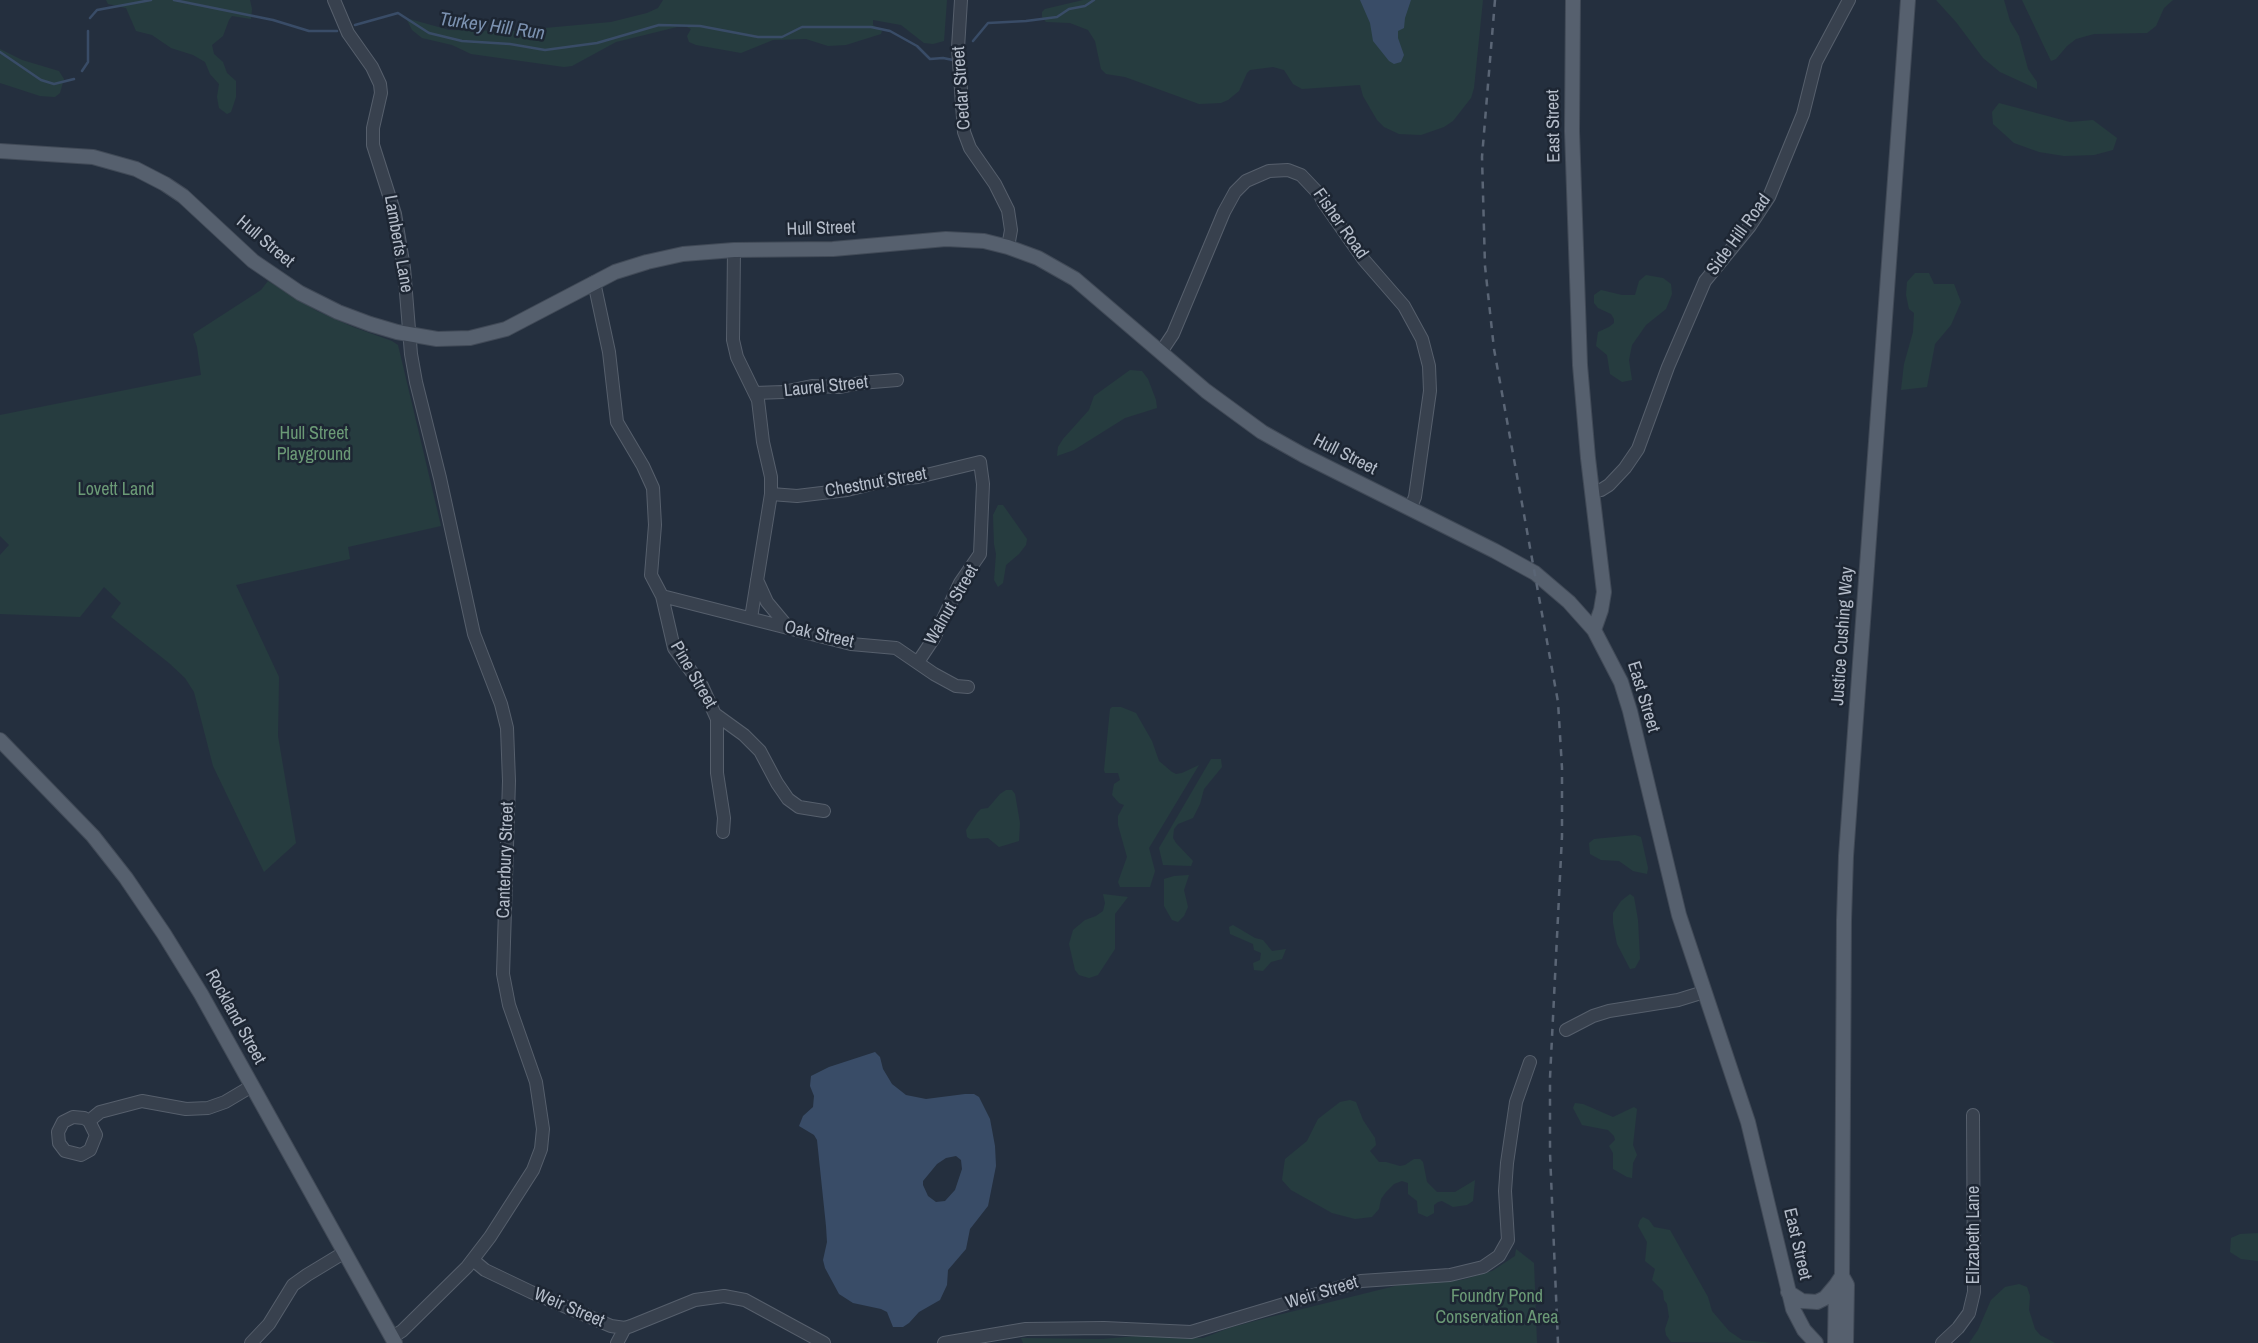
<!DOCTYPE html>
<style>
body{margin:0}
canvas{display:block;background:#242f3e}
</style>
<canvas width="2258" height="1343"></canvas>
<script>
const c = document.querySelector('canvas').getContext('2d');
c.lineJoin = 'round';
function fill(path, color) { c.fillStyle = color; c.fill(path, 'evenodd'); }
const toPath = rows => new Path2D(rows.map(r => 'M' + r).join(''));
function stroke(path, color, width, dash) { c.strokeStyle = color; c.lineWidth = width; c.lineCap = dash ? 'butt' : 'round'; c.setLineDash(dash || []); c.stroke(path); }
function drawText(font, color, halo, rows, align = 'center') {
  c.font = font + ' "Archivo Narrow",sans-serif'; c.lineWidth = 5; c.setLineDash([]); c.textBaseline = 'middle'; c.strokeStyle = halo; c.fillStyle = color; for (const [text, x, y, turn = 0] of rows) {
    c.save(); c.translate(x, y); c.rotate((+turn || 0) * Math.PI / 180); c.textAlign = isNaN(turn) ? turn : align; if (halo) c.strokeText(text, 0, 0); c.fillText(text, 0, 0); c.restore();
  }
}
fill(toPath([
 [106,0,250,0,252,9,251,19,232,16,229,20,223,36,212,45,214,54,223,62,227,73,236,81,236,97,231,112,227,114,219,108,217,97,219,84,210,74,205,62,193,55,171,48,152,35,136,31,126,8,108,4],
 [663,0,947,0,944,41,933,44,924,43,901,25,873,20,873,25,882,31,881,34,846,45,828,46,806,39,773,40,741,53,696,45,689,42,687,36,691,29,687,27,677,27,616,42,572,66,564,67,471,54,452,45,422,38,412,30,406,18,449,30,512,31,611,22,647,13,658,8],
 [1083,0,1483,0,1474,88,1471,98,1453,121,1444,127,1421,135,1399,134,1384,127,1377,120,1363,96,1360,85,1302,89,1293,84,1284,70,1273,67,1250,70,1247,73,1239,91,1228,100,1221,103,1199,104,1125,77,1106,74,1101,69,1095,41,1088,30,1070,23,1046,22,1042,17,1042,12,1045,9],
 [1936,0,2004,0,2010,21,2019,36,2028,69,2037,82,2037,89,2000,72,1983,58,1956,22],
 [2022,0,2173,0,2164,8,2156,26,2147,33,2094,34,2076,39,2067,46,2056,59,2051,61],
 [0,49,22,60,59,71,64,79,60,93,55,97,40,96,0,83],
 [1999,103,2070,122,2093,120,2117,138,2113,150,2094,155,2064,156,2039,152,2014,143,1993,124,1992,112],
 [1915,273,1929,273,1934,284,1954,284,1961,302,1951,325,1935,344,1927,387,1901,390,1904,364,1913,332,1914,313,1909,309,1906,295,1907,282],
 [1646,275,1663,278,1671,284,1672,294,1666,309,1646,325,1632,345,1629,360,1632,380,1622,382,1610,374,1607,355,1596,346,1598,332,1609,327,1614,323,1614,319,1611,314,1598,308,1594,303,1594,295,1601,290,1622,295,1635,295,1639,281],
 [268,281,317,311,353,327,392,341,398,345,441,526,348,547,350,559,236,585,279,677,278,736,296,843,264,872,213,766,194,692,185,678,169,663,111,617,121,603,104,587,80,617,0,614,0,555,9,545,0,536,0,415,201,375,197,347,193,334,261,290],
 [1130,370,1142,371,1148,379,1156,400,1157,408,1125,418,1074,450,1057,456,1058,447,1063,439,1089,410,1094,396],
 [998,505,1003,505,1027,539,1026,545,1019,554,1006,565,1003,583,998,587,994,580,996,554,994,544,993,515],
 [1112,707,1121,707,1136,713,1152,741,1159,761,1172,772,1176,774,1182,773,1199,765,1149,848,1155,871,1150,887,1120,887,1118,882,1127,857,1118,825,1118,816,1124,805,1119,803,1112,795,1114,784,1120,780,1118,773,1105,773,1104,770,1110,709],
 [1211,759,1221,759,1222,767,1204,789,1200,804,1193,818,1178,824,1174,829,1173,838,1176,843,1193,861,1191,866,1163,865,1159,848],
 [1006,790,1012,790,1015,794,1020,823,1019,841,999,847,988,838,970,839,967,837,966,830,977,813,981,809,988,808,1000,794],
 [1635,835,1641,837,1642,841,1648,868,1647,874,1633,871,1619,861,1601,860,1590,854,1589,843,1594,839],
 [1189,875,1184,890,1188,907,1184,916,1178,922,1172,920,1164,906,1164,879,1174,876],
 [1103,894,1128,897,1115,914,1115,949,1098,975,1089,978,1079,975,1075,970,1069,944,1073,930,1085,920,1096,916,1103,911,1105,903],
 [1630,894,1634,897,1638,920,1640,959,1635,968,1630,969,1617,944,1613,923,1613,913,1621,901],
 [1233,925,1255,938,1263,940,1272,951,1286,949,1282,959,1271,962,1263,971,1254,970,1253,963,1260,960,1261,953,1254,950,1253,944,1230,934,1229,927],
 [1350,1100,1356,1102,1363,1120,1375,1138,1376,1145,1370,1151,1379,1162,1386,1162,1400,1166,1405,1165,1414,1159,1420,1159,1423,1162,1427,1182,1437,1192,1455,1192,1475,1180,1473,1201,1467,1205,1453,1207,1442,1201,1438,1202,1434,1205,1434,1213,1427,1217,1418,1213,1417,1201,1408,1194,1408,1183,1402,1181,1394,1184,1386,1192,1381,1199,1379,1209,1372,1217,1355,1219,1332,1213,1291,1190,1282,1180,1285,1159,1307,1141,1318,1119,1340,1102],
 [1575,1103,1583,1104,1613,1117,1634,1107,1637,1109,1633,1145,1637,1155,1633,1163,1632,1178,1627,1177,1613,1169,1613,1153,1609,1146,1615,1140,1614,1136,1608,1130,1582,1125,1573,1108],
 [1643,1217,1649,1220,1654,1227,1670,1230,1708,1297,1712,1311,1729,1331,1742,1340,1772,1343,1671,1342,1666,1335,1665,1329,1669,1317,1667,1304,1664,1300,1663,1291,1652,1280,1655,1269,1645,1261,1647,1242,1638,1226,1640,1220],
 [2258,1233,2258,1261,2241,1259,2230,1252,2231,1238,2240,1234],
 [1516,1249,1534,1263,1537,1343,1023,1343,1021,1338,1102,1339,1149,1335,1203,1338,1229,1328,1266,1318,1407,1283,1462,1280,1492,1271,1515,1256],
 [2019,1284,2027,1287,2030,1296,2029,1310,2035,1329,2040,1335,2055,1343,1969,1343,1978,1330,1991,1300,2005,1287]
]), '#263c3f');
fill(toPath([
 [1360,0,1411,0,1405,18,1404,28,1398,31,1398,38,1404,55,1401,62,1394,64,1389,61,1373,41,1370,23],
 [875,1052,880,1057,883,1069,892,1084,906,1095,926,1099,965,1094,974,1094,979,1097,990,1119,995,1146,996,1166,988,1206,970,1229,966,1249,948,1270,947,1285,940,1300,919,1312,909,1323,903,1327,893,1327,887,1312,881,1309,853,1303,839,1294,825,1268,823,1260,827,1242,826,1226,817,1140,814,1135,799,1126,803,1116,813,1107,814,1096,810,1086,811,1076,829,1067],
 [956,1156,961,1160,962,1169,955,1190,945,1201,936,1202,928,1196,923,1185,923,1181,937,1164,946,1158]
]), '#394c67');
stroke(toPath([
 [174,0,273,20,309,31,337,31],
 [90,18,97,10,151,0],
 [355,25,398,13,429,33,462,41,510,44,545,50,597,43,659,25,700,26,758,37,782,37,802,27,871,27,890,31,917,46,930,59,943,58,953,60],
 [973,41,988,23,1026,21,1057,17,1069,9,1085,6,1094,0],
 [0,52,41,80,54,84,74,79],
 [82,71,88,62,88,31]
]), '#394c67', 2.5);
const minor = toPath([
 [334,0,348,33,372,67,380,84,381,93,373,128,373,145,395,214,404,268,411,354,416,382,440,478,474,634,501,704,507,728,509,781,503,974,509,1005,536,1082,543,1129,541,1149,533,1170,490,1237,467,1267,402,1331,392,1337],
 [961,0,958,48,964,132,970,148,995,184,1008,210,1011,230,1008,247],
 [734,250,733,340,737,357,758,400,763,442,771,477,771,494,751,618],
 [594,282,609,352,617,422,643,466,653,488,655,525,651,575,662,596,674,648,702,686,717,719,717,773,724,818,723,832],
 [1161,352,1173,334,1224,212,1235,192,1246,181,1269,171,1288,170,1301,175,1320,195,1324,203,1364,260,1404,306,1422,339,1429,366,1430,391,1415,497,1410,509],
 [755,393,783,392,812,386,840,387,860,383,897,380],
 [1592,491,1601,490,1609,485,1625,468,1638,449,1668,367,1705,281,1750,226,1769,197,1803,114,1816,62,1849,0],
 [771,494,797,496,847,490,888,480,918,477,980,462,983,484,980,554,960,583,934,638,918,662],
 [757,580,767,602,787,626],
 [662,596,851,644,896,648,934,674,956,686,968,687],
 [715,714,744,735,760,751,777,783,788,799,799,807,824,811],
 [1566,1030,1593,1016,1609,1011,1678,1000,1704,992],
 [89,1121,96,1135,90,1150,81,1155,65,1151,59,1143,58,1132,63,1122,73,1117,84,1118,89,1121,100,1112,142,1101,186,1109,208,1108,225,1102,252,1086],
 [473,1260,485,1270,531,1292,611,1326,625,1328,631,1326,695,1300,724,1296,745,1300,824,1343],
 [251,1343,269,1324,293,1285,307,1275,345,1252],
 [617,1343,625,1328],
 [944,1343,1026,1329,1104,1328,1191,1332,1361,1281,1450,1275,1483,1267,1499,1256,1508,1240,1505,1191,1507,1163,1516,1102,1530,1062],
 [1942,1343,1958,1328,1969,1313,1974,1292,1973,1115]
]);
const major = toPath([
 [1573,0,1572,131,1580,365,1588,458,1604,592,1601,610,1594,630],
 [0,151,93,157,136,169,165,184,183,196,253,261,300,293,338,312,370,324,397,332,437,339,470,338,506,329,615,272,647,262,683,254,734,250,833,249,946,239,984,241,1008,247,1038,258,1075,279,1206,391,1262,432,1303,455,1495,551,1535,573,1569,602,1594,630,1621,682,1630,711,1679,915,1748,1122,1793,1309,1804,1330,1816,1343],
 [0,740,93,836,126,878,164,934,201,994,395,1343],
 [1788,1292,1802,1301,1817,1302,1825,1298,1836,1285],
 [1835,1343,1836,1285,1842,1276],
 [1846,1343,1847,1285,1842,1276,1844,920,1846,856,1908,0]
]);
stroke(minor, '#565f6c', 14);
stroke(major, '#414a57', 16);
stroke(minor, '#38414e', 12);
stroke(major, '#56606e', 14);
stroke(toPath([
 [1495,0,1482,157,1485,266,1494,349,1558,702,1562,768,1562,836,1550,1078,1550,1153,1558,1343]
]), '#5a6575', 2.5, [7, 7]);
drawText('18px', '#b4bcc9', '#1d2633', [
 ["Cedar Street",962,88,-94],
 ["East Street",1554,126,-91],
 ["Fisher Road",1340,224,55],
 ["Hull Street",821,229,-2],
 ["Side Hill Road",1739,235,-54],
 ["Hull Street",265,242,40],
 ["Lamberts Lane",398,244,80],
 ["Laurel Street",826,387,-6],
 ["Hull Street",1345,455,27],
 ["Chestnut Street",876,483,-10],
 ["Walnut Street",952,605,-60],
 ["Oak Street",819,635,13],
 ["Justice Cushing Way",1843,636,-86],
 ["Pine Street",693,675,60],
 ["East Street",1643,697,73],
 ["Canterbury Street",506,860,-88],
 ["Rockland Street",235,1017,61],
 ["Elizabeth Lane",1974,1235,-90],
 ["East Street",1797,1244,77],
 ["Weir Street",1322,1293,-17],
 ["Weir Street",569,1308,23]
]);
drawText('18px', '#6b9a76', '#1d2633', [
 ["Hull Street",314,434],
 ["Playground",314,455],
 ["Lovett Land",116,490],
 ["Foundry Pond",1497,1297],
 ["Conservation Area",1497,1318]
]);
drawText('italic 19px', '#7c92b1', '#1d2633', [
 ["Turkey Hill Run",492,27,8]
]);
</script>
